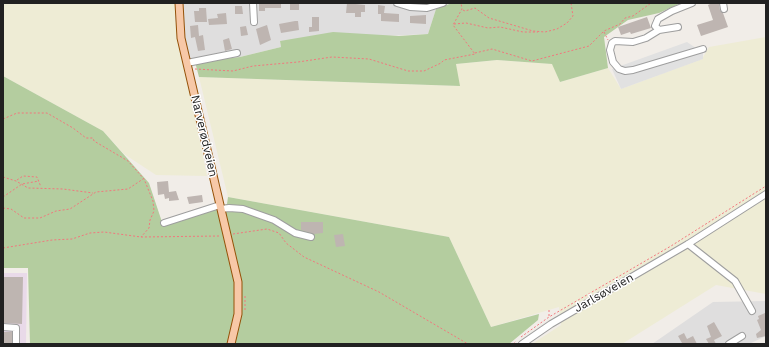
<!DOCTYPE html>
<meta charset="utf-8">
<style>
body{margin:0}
#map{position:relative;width:769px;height:347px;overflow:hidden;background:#f1ede8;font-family:"Work Sans",sans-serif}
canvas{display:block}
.frame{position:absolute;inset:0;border:4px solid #212121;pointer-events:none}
</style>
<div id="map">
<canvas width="769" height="347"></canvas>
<div class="frame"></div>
</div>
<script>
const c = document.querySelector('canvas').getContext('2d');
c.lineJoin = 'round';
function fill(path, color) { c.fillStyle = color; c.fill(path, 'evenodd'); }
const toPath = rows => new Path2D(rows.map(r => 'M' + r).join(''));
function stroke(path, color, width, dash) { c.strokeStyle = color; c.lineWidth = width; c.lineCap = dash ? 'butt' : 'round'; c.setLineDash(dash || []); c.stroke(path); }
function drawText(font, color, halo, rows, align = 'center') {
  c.font = font + ' "Work Sans",sans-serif'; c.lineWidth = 3; c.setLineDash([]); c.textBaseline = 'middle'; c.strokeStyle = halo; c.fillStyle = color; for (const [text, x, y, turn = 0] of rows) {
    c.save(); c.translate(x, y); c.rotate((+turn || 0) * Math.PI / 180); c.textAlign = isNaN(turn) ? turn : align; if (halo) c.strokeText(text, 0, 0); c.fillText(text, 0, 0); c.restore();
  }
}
fill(toPath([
 [176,3,452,3,436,9,428,34,280,41,281,47,240,57,184,64,175,19],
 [766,301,766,336,749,344,652,344,713,302]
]), '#dfdede');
fill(toPath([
 [3,273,27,273,26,344,3,344]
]), '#e9dae9');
fill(toPath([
 [3,3,176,3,175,19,207,176,156,175,124,154,103,131,3,76],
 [766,37,766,294,716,285,622,344,532,344,561,325,559,307,491,327,449,237,228,197,199,77,459,86,456,64,497,60,553,64,560,82,608,68,621,89,702,59,709,47]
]), '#eeecd5');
fill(toPath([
 [452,3,681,3,659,13,628,20,604,37,608,68,560,82,552,64,497,60,456,64,460,86,199,77,195,62,240,57,281,47,280,41,333,32,399,36,428,34,436,9],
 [3,76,103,131,149,183,163,225,227,204,228,197,449,237,491,327,539,314,538,320,509,344,30,344,28,268,3,268]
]), '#b4cd9f');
fill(toPath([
 [687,42,703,53,703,59,621,89,612,69]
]), '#e1e1e1');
fill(toPath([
 [259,3,281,3,281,8,265,8,265,11,259,11],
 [290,3,299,3,299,10,290,10],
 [347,3,365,5,365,12,361,12,361,17,355,17,355,13,346,13],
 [712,3,719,3,720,10,723,13,728,27,701,36,697,25,713,20,708,5],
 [378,5,385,6,384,13,399,14,399,22,381,21,381,14,378,14],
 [235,6,242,6,243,14,235,14],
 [199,8,206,8,207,22,195,22,194,11,199,11],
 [226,13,227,24,209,25,208,19,218,18,217,14],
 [426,15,426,24,410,23,410,16],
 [312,17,319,17,319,31,309,32,309,27,312,27],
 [647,17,651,28,631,34,630,32,621,35,618,27],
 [295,21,298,21,299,30,281,33,279,24],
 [198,25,199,36,203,35,205,50,198,51,195,37,191,38,190,26],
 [267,25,271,40,260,45,256,29],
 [246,26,248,35,241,36,240,27],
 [229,38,232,49,225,51,223,40],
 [168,181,169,192,176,191,179,200,169,201,169,198,165,199,164,194,158,195,157,182],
 [202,195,203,202,189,204,187,197],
 [301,222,323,222,323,233,314,234,301,230],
 [343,234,345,246,336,247,334,235],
 [3,277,23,277,22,324,3,323],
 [765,313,766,336,757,338,756,334,761,330,757,320,759,319,758,316],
 [714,322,722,336,714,340,716,344,709,344,706,339,711,337,707,326],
 [3,332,12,332,12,344,3,344],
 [684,333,687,339,693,336,697,344,680,344,682,343,678,336]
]), '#beb5b1');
const minor = toPath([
 [253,3,254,22],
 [397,3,410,7,427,8,443,3],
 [723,3,724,9],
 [678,27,659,30,646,38,633,42,615,41,612,43,610,50,613,62,619,69,625,71,633,70,703,49],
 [659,30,655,26,658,19,672,11,692,3],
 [187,63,237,53],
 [221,209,229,208,243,209,274,220,295,233,311,237],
 [164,223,220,205],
 [688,244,735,281,752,311],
 [3,327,16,328,16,344],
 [522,344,551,324,688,244,766,194],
 [729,344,742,336]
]);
const major = toPath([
 [179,3,181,38,238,282,238,314,231,344]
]);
stroke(minor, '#9e9e9e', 8);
stroke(major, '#955209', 9);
stroke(toPath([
 [463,10,465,11,475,8,489,18,533,31,545,32,557,29,567,23,573,16,571,3],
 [454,24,466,23,488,28,500,27,523,32,538,32],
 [604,32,608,40],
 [475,53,492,49,532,61,589,46,604,31,620,24,625,18,633,16,651,3],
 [195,69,233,71,253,66,298,62,332,57,369,59,408,71,424,71,441,63,444,60,475,54,453,25,462,9,461,3],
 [3,119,17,113,47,113,73,128,86,138,93,138,94,141,128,161,144,179,153,201,154,211,150,220,149,228,141,237],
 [3,177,16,181,28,188,63,189,93,193],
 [17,180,23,176,37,177,41,187],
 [3,197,22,184,39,181],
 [3,208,11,209,24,218,40,218,56,211,70,209,96,192,128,189,143,179],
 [233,234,267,229,279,233,286,243,304,257,379,292,468,344],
 [3,248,52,240,72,239,90,233,104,232,141,237,220,236],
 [245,310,245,296],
 [549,316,549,308],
 [521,337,549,317,671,246,766,186],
 [513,344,516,341]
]), '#f2777d', 1, [2, 2]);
stroke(minor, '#fff', 6);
stroke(major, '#f7c8a7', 7);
drawText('12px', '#212121', '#fff', [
 ["Narverødveien",204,136,77],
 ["Jarlsøveien",604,293,-30]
]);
</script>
